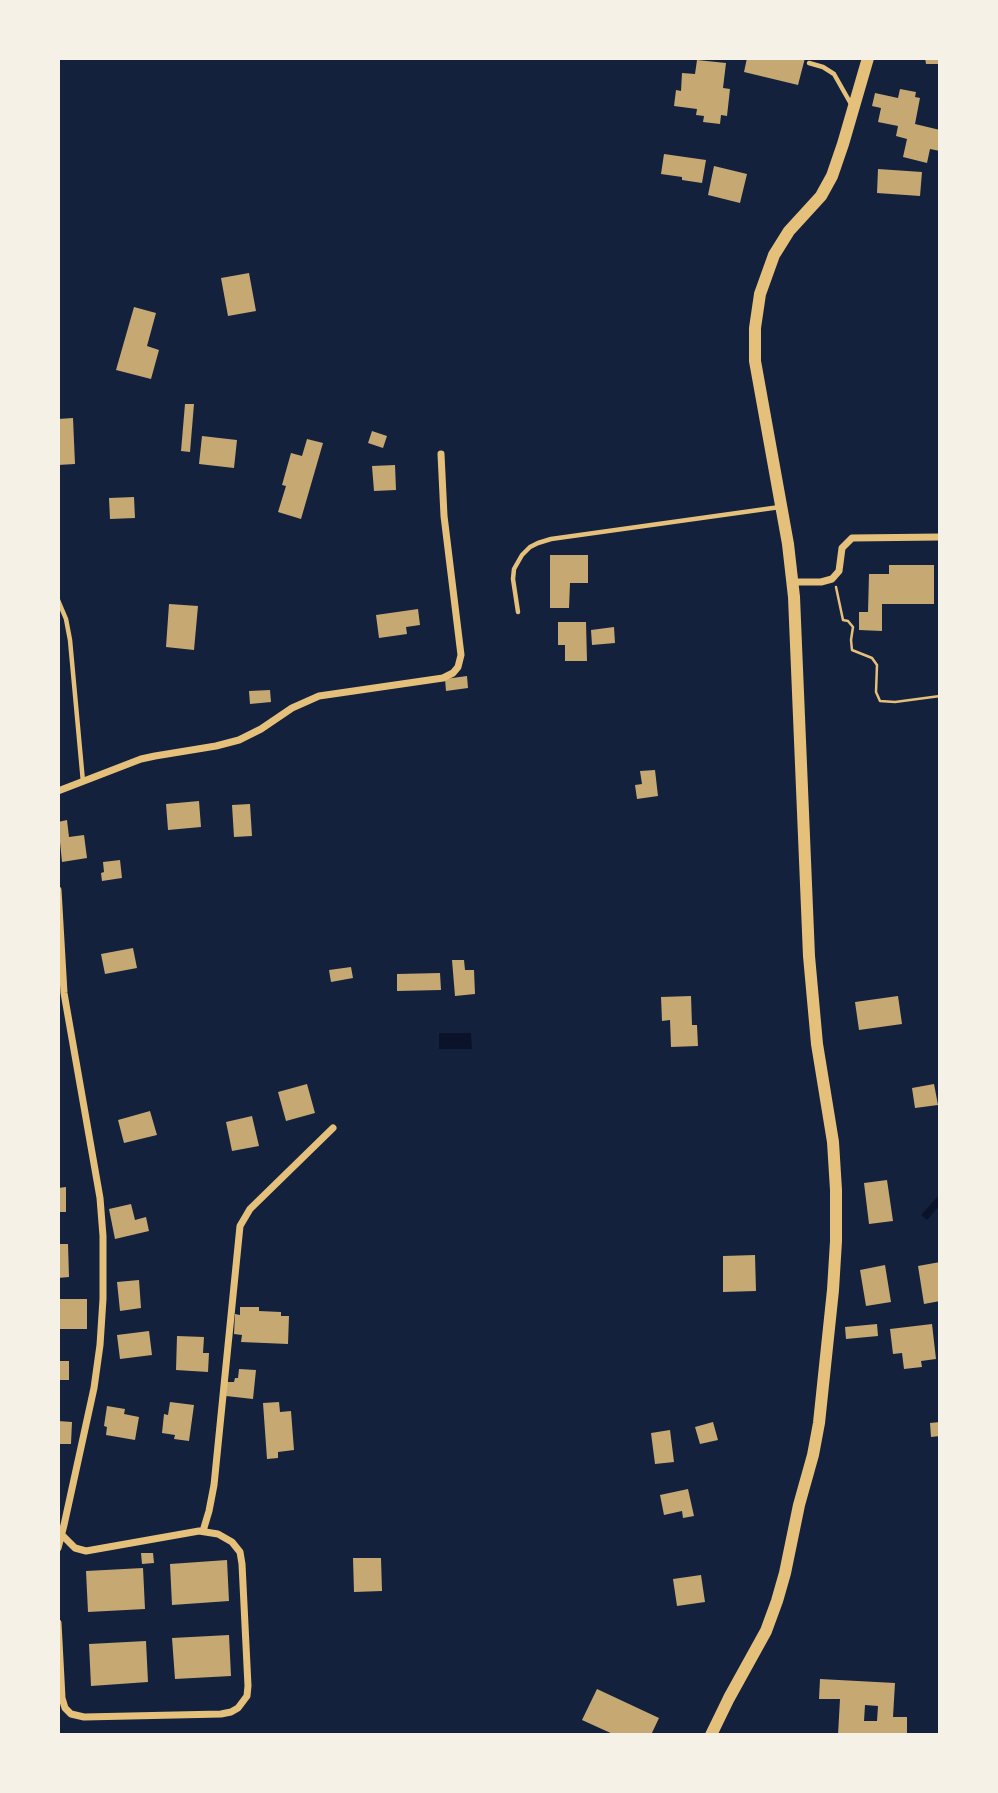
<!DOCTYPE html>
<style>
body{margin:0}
#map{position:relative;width:998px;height:1793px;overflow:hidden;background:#14213d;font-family:"Archivo Narrow",sans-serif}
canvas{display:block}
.frame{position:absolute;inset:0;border:60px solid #f6f1e7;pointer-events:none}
</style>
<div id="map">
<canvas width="998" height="1793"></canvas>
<div class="frame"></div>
</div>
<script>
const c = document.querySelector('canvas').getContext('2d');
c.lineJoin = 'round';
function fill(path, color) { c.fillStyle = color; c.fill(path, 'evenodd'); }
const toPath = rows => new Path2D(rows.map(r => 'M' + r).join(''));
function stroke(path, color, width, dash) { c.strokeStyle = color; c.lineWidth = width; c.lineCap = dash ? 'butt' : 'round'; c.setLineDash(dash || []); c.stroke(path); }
fill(toPath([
 [439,1033,471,1033,472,1049,439,1049],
 [939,1195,940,1205,927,1220,921,1215]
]), '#0b132b');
fill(toPath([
 [747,58,805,58,798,85,744,72],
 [925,58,940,58,940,64,926,64],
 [697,60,726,63,723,88,730,89,727,116,721,115,720,124,703,122,704,116,696,115,697,109,674,106,676,90,681,91,682,73,695,74],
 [900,89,916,92,915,97,920,98,915,124,940,130,940,151,930,149,927,163,903,157,907,139,896,136,898,126,878,122,881,108,872,106,875,93,898,98],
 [664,154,706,160,702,183,682,180,682,177,661,174],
 [714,166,747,174,740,203,708,195],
 [878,169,922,172,920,196,877,193],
 [249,273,256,311,228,316,221,278],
 [134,307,156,313,147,346,159,350,151,379,116,370],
 [185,404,194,404,190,452,181,451],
 [73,418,75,464,58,465,58,419],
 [372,431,387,436,383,448,368,443],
 [202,436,237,440,234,468,199,464],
 [307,439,323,443,301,519,278,512,286,486,282,485,291,453,302,456],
 [395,465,396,490,374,491,372,466],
 [134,497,135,518,110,519,109,498],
 [550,555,588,555,588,583,570,583,569,608,550,608],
 [889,565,934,565,934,604,882,604,882,631,859,630,859,612,868,612,869,574,889,574],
 [169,604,198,606,194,650,166,647],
 [418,609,420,625,406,627,407,634,379,638,376,615],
 [558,622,586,622,587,661,565,661,565,645,558,645],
 [614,627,615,643,592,645,591,630],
 [467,676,468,688,446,691,445,679],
 [270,690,271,702,250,704,249,691],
 [655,770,658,796,637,799,635,785,642,784,640,771],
 [199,801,201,827,168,830,166,804],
 [250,804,252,836,234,837,232,805],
 [67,820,69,837,84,835,87,858,62,862,58,822],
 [120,860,122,878,102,881,101,873,104,872,103,862],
 [133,948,137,968,105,974,101,954],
 [452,960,464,960,465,970,474,970,475,994,455,996],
 [351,967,353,978,331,982,329,970],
 [440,973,441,990,397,991,397,974],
 [691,996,692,1025,697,1025,698,1046,671,1047,670,1020,662,1021,661,997],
 [898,996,902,1024,859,1030,855,1002],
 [307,1084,315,1113,286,1121,278,1092],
 [934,1084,938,1105,915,1108,912,1088],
 [150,1111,157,1135,124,1143,118,1120],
 [252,1116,259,1146,232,1151,226,1122],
 [887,1180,893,1221,869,1224,864,1183],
 [66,1187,66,1212,58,1212,58,1188],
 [131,1204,135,1220,146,1217,149,1231,115,1239,109,1209],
 [58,1244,68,1244,69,1277,58,1278],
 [755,1255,756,1291,723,1292,723,1256],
 [940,1262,940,1301,924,1304,918,1266],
 [885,1265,891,1302,866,1306,860,1270],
 [139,1280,141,1308,120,1311,117,1282],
 [60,1299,87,1299,87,1329,60,1329],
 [240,1307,259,1307,259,1311,281,1312,281,1316,289,1316,288,1344,241,1342,242,1335,234,1334,235,1314,240,1315],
 [877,1324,878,1336,846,1339,845,1327],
 [932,1324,936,1359,921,1361,922,1367,904,1369,902,1353,893,1354,890,1329],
 [149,1331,152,1355,120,1359,117,1335],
 [177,1336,204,1337,203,1353,209,1353,208,1372,176,1370],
 [58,1361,69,1361,69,1380,58,1380],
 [239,1369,256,1370,253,1399,226,1396,227,1382,234,1382,235,1378,238,1378],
 [170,1402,194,1405,189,1441,174,1439,175,1435,162,1433,164,1414,168,1415],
 [279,1402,280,1412,291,1411,294,1450,278,1452,278,1458,267,1459,263,1403],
 [107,1406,125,1409,124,1414,139,1417,135,1440,106,1435,107,1427,104,1426],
 [58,1421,72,1422,71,1444,58,1444],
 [713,1422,718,1440,700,1444,695,1427],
 [940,1422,940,1436,931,1437,930,1423],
 [670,1430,674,1462,655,1464,651,1433],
 [688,1489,694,1516,683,1518,682,1511,664,1515,660,1495],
 [141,1553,153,1553,154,1563,142,1564],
 [353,1558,381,1558,382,1591,354,1592],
 [227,1560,229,1601,172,1605,170,1564],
 [143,1568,145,1609,88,1612,86,1571],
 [701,1575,705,1602,677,1606,673,1579],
 [229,1635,231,1676,175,1679,172,1638],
 [146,1641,148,1682,91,1686,89,1644],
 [820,1679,895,1683,893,1717,907,1717,907,1735,838,1735,840,1699,819,1699],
 [865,1705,878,1706,877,1721,864,1721],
 [597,1689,659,1718,651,1735,615,1735,582,1720]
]), '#c6a872');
stroke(toPath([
 [836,587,843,620,848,621,853,627,851,640,852,650,872,658,877,665,876,692,880,701,895,702,940,696]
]), '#e5c07b', 2.5);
stroke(toPath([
 [809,63,823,67,834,74,851,104],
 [58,600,66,619,70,640,83,782],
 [518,612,513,579,514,569,522,555,530,547,538,543,551,539,780,507]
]), '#e5c07b', 4.5);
stroke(toPath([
 [793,582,821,582,832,579,839,571,842,548,852,538,940,537],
 [58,791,141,759,155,756,216,746,239,740,261,729,292,708,319,696,443,678,453,673,458,667,461,655,444,516,441,454],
 [203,1531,209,1511,214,1485,240,1226,250,1209,333,1128],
 [58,1548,64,1525,94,1388,100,1345,103,1299,103,1236,100,1198,64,993,58,890],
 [58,1623,62,1698,65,1708,71,1714,84,1717,221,1714,231,1712,238,1708,247,1696,248,1686,242,1564,240,1552,232,1542,218,1534,199,1531,86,1551,75,1548,62,1535]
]), '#e5c07b', 7);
stroke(toPath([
 [711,1735,729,1698,766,1631,777,1601,785,1573,799,1505,813,1455,819,1423,833,1290,836,1241,836,1190,833,1142,817,1044,809,956,794,597,788,544,755,361,755,328,760,294,774,255,789,231,821,196,832,176,843,144,868,58]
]), '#e5c07b', 12);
</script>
